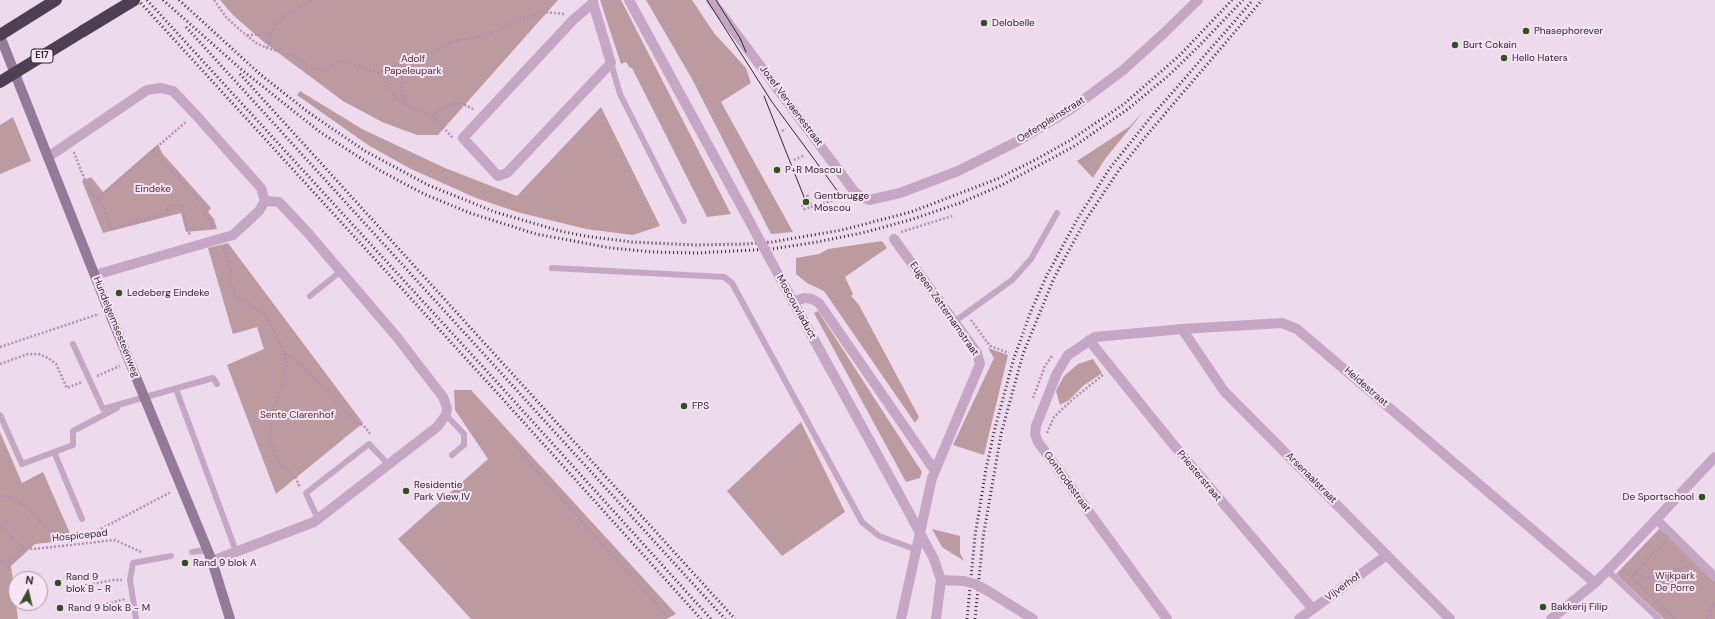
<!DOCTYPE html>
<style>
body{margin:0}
#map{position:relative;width:1715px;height:619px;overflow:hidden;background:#eedaed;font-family:"DM Sans",sans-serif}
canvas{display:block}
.north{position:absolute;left:8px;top:571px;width:40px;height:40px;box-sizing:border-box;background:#f7e5f6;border:1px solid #a899a8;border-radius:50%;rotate:8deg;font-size:11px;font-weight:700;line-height:16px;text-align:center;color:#312732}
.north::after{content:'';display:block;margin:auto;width:14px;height:18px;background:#335021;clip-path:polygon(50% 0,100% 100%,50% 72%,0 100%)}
</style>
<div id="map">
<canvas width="1715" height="619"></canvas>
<div class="north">N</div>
</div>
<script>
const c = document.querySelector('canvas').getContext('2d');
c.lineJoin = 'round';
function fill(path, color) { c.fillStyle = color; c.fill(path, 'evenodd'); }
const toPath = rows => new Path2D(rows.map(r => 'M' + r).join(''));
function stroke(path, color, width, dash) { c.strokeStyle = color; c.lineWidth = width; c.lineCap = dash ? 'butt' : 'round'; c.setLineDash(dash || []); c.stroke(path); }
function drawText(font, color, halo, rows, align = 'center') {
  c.font = font + ' "DM Sans",sans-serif'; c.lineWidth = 4; c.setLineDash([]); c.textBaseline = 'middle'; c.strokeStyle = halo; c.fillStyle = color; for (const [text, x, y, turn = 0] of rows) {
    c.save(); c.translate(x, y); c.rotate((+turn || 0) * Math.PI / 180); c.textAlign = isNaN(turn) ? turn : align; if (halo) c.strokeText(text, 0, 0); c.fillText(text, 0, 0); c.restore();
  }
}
fill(toPath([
 [220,0,558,0,438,135,417,135,382,122,343,101,265,43,233,15],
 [600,0,621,0,731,214,707,217,632,68,630,68,626,62,621,64],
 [646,0,692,0,714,33,746,68,751,83,721,102,793,232,771,234,692,79],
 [300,91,362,129,445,168,517,196,601,107,660,226,633,235,586,229,517,212,476,198,411,169,368,145,297,95],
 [1144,111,1105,159,1093,178,1077,161,1129,127],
 [13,117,31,161,0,174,0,125],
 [158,144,162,153,211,208,208,212,214,219,217,229,186,232,181,213,103,233,82,181,91,177,103,192],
 [882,241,887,248,845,277,853,294,851,296,859,305,919,417,915,423,824,291,807,283,796,274,796,258,819,254,828,249],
 [228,243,363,423,276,494,227,365,264,349,257,327,233,334,208,248],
 [818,311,922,472,920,478,906,482,814,313],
 [988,348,1008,355,984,455,953,445,994,358],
 [1093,359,1102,373,1083,386,1069,400,1060,405,1056,391,1064,376,1078,364],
 [454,390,471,390,676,614,666,619,471,619,398,539,488,459,455,410],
 [801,422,845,512,782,556,727,491],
 [0,432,22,483,43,472,73,540,35,544,11,566,18,619,0,619],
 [1664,524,1715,571,1715,619,1664,619,1616,574],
 [932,529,960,536,960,553,964,561,942,547]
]), '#bc9ba0');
stroke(toPath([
 [214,0,226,17,239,29,256,43,267,48,295,56,315,69,322,71,339,62,344,61,378,73,389,86,396,98,406,105,432,116,453,138],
 [247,35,270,34,278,22,287,14,313,0],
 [267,48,270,34],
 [404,62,401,91,406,105],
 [378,73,396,65,424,56,457,40,484,36,525,17,546,12,564,14],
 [432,116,453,104,461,103,475,110],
 [782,131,786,129],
 [153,150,207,210,204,213,211,222,212,230],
 [73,153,74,153,89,190,97,199,187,121],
 [794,160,805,155],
 [807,195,812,207],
 [97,199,104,207,111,229,169,213,167,207,181,204,190,236],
 [802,205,804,209,838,199,843,194],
 [901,232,952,216],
 [224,248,230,270,231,285,235,296,261,312,269,320,285,355,286,369,274,408,271,423,270,442,279,464,289,470,295,476,300,488],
 [971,320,990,346,1009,353],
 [0,347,99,314],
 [285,355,292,356,328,391,352,419,365,427,371,435],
 [0,364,28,354,39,354,48,358,56,364,67,388,82,382],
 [97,376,120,366],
 [1033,398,1045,366,1052,356],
 [1047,433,1054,417,1073,399,1104,374],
 [512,443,669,619],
 [0,495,13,498,29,510,49,530,70,537,93,533,171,492],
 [0,524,17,543,26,548,34,549,115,540,141,552],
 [0,562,10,561,24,547],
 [1624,570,1632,578],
 [1636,573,1643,577,1652,577,1685,568,1688,565],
 [1631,578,1665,541],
 [1635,581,1676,619],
 [77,587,113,580,122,580],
 [80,611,125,599],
 [1707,619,1715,601]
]), '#b091b1', 2.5, [2, 2]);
stroke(toPath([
 [611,63,620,94,684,221],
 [552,268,724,277,732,283,862,522,879,536,917,550],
 [310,296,341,271],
 [954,322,1012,280,1031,259,1057,213],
 [73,344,103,409,213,378,217,384],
 [176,389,236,551],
 [0,415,22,464,73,445,73,431,117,408],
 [446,415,464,434,464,445,452,455],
 [54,452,82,519],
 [318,519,306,493,369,444,388,464],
 [192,552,207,550],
 [1607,570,1659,619],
 [136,619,130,580,133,563,171,556]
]), '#c5a7c5', 6);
stroke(toPath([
 [1656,519,1715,577]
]), '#c5a7c5', 9);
stroke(toPath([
 [593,0,593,3,573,20,463,138,498,176,507,173,611,63,593,3],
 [48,157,147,90,161,88,173,91,195,114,261,188,265,201,259,211,233,235,95,275],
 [894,239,977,353,980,364,932,478,901,619],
 [793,302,804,298,812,299,819,303,935,471],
 [1182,329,1224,391,1450,619],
 [1089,340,1172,443,1313,609],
 [212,561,314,522,437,427,446,415,447,408,443,397,396,336,308,233,279,202,265,201],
 [941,580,964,581],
 [1167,619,1038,442,1035,434,1036,426,1057,373,1068,355,1095,337,1182,329,1282,323,1297,329,1595,583],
 [1299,619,1387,555],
 [1551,619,1595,583,1616,562,1715,457]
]), '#c5a7c5', 10);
stroke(toPath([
 [629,0,744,211],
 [711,0,854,191,860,196,869,200,900,193,958,171,1018,141,1071,109,1122,71,1163,34,1198,0],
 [779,276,899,494],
 [934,559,941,580,936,619]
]), '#c5a7c5', 10);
stroke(toPath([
 [0,36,112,319,212,561,230,619]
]), '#957998', 10);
stroke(toPath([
 [83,31,134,0],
 [0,35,56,0]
]), '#4f3f53', 12);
stroke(toPath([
 [707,0,772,102,839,193],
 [716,0,740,38,746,52],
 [764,96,806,202]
]), '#312732', 1);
stroke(toPath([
 [138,0,500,396,701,619],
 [147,0,505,391,711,619],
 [163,0,242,70,320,132,379,170,424,194,470,213,536,234,611,248,653,252,696,253,772,249,817,242,866,232,913,219,960,203,1002,185,1073,147,1128,109,1168,76,1199,46,1243,0],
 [179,0,261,75,308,112,365,151,428,185,495,212,560,231,585,236,632,242,696,245,746,244,772,242,842,230,911,212,997,179,1033,161,1069,141,1124,104,1180,55,1232,0],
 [186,27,725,619],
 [240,74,735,619],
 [967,619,975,536,986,469,995,428,1014,358,1031,311,1047,275,1078,218,1110,168,1151,117,1253,0],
 [975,619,983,538,1001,434,1023,354,1054,278,1085,221,1119,170,1146,136,1262,0]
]), '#312732', 3, [1, 3]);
stroke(toPath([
 [964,581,975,584,988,591,1033,619]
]), '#c5a7c5', 10);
stroke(toPath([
 [744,211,779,276],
 [899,494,934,559]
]), '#c5a7c5', 10);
stroke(toPath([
 [0,82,83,31]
]), '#4f3f53', 12);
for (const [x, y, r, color] of [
 [984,23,4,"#335021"],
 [1526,31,4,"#335021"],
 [1455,45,4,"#335021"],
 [1504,58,4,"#335021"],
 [777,170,4,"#335021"],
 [806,202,4,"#335021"],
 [119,293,4,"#335021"],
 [684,406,4,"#335021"],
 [406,491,4,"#335021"],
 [1702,497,4,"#335021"],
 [185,563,4,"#335021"],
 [58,583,4,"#335021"],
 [1543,607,4,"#335021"],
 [60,608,4,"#335021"]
]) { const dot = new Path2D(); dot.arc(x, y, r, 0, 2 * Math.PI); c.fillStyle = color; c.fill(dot); stroke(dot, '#f7e5f6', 1.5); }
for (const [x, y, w] of [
 [42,56,22]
]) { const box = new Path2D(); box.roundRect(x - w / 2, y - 7, w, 14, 3); c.fillStyle = '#f7e5f6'; c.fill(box); stroke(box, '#312732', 1); }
drawText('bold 9px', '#312732', null, [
 ["E17",42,56]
]);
drawText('10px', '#312732', '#f7e5f6', [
 ["Delobelle",992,23],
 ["Phasephorever",1534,31],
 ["Burt Cokain",1463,45],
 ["Hello Haters",1512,58],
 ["P+R Moscou",785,170],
 ["Gentbrugge",814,196],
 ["Moscou",814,208],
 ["Ledeberg Eindeke",127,293],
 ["FPS",692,406],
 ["Residentie",414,485],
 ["Park View IV",414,497],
 ["De Sportschool",1694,497,"right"],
 ["Rand 9 blok A",193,563],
 ["Rand 9",66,577],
 ["blok B - R",66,589],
 ["Bakkerij Filip",1551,607],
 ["Rand 9 blok B - M",68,608]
], 'left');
drawText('10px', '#4e2d30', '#f7e5f6', [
 ["Adolf",413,59],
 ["Papeleupark",413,71],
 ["Eindeke",153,189],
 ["Sente Clarenhof",297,415],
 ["Wijkpark",1675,576],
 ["De Porre",1675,588]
]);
drawText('10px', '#312732', '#f7e5f6', [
 ["Jozef Vervaenestraat",791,106,53],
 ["Oefenpleinstraat",1051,120,-32],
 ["Moscouviaduct",796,307,61],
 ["Eugeen Zetternamstraat",944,309,55],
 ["Hundelgemsesteenweg",116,327,68],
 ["Heidestraat",1366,387,41],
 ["Priesterstraat",1199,476,50],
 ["Arsenaalstraat",1311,478,45],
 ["Gontrodestraat",1067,482,54],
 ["Hospicepad",80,536,-6],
 ["Vijverhof",1343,587,-36]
]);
</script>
